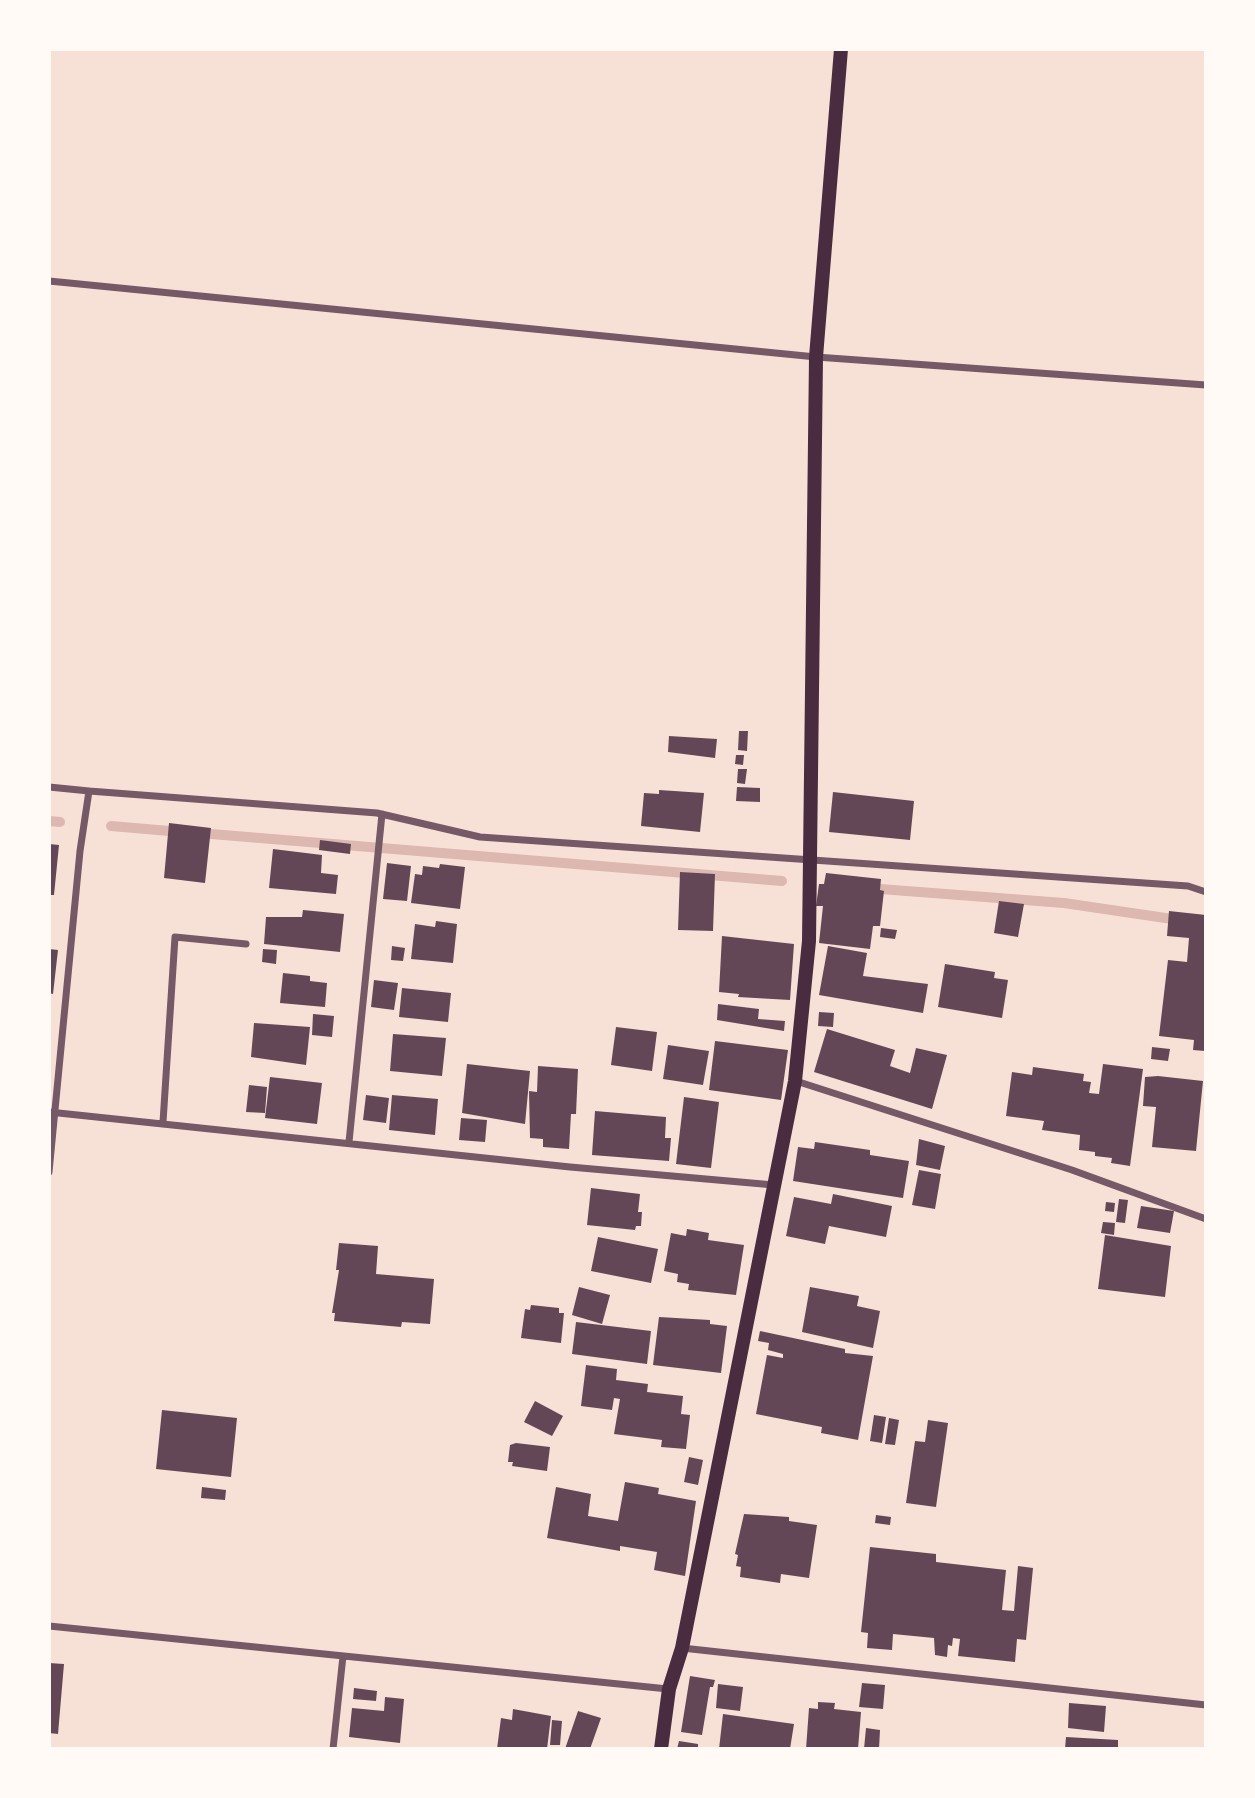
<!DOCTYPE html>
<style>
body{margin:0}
#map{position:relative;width:1255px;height:1798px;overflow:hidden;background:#f7e1d7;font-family:"PT Sans Narrow",sans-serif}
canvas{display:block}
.frame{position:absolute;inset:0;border:51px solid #fffaf5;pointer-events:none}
</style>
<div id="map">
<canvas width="1255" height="1798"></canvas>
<div class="frame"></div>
</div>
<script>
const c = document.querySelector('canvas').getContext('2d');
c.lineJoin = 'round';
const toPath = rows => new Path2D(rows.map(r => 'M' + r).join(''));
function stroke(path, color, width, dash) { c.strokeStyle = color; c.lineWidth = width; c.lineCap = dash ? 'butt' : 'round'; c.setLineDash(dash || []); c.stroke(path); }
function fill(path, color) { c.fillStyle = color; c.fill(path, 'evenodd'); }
stroke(toPath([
 [49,821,60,822],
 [111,826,181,832],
 [199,833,782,881],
 [867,888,1064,903,1179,920]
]), '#dcb8b0', 10);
fill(toPath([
 [739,731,748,731,747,751,738,750],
 [669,736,717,739,715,758,668,752],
 [736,755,744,755,743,765,735,764],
 [738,769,747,769,745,784,737,783],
 [737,787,760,788,760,802,736,801],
 [659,790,704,793,700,832,641,826,644,793,659,794],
 [833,792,914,801,910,840,829,832],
 [169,823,211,828,205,883,164,878],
 [320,840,351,844,350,854,319,850],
 [49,844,59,845,54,895,49,895],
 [273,849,322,855,321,873,338,875,336,894,269,888],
 [387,863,411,866,407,901,383,899],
 [440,864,465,867,460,909,411,903,415,874,422,875,423,866,439,868],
 [680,872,715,874,713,931,678,930],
 [826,873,881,879,880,890,884,891,880,926,873,926,870,949,819,943,823,906,816,906,819,884,824,884],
 [999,901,1024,904,1018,937,994,933],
 [303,910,344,914,340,952,264,944,266,917,302,917],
 [1169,911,1206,915,1205,1051,1193,1050,1194,1040,1159,1036,1168,960,1187,962,1189,938,1167,936],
 [436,921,457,924,453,963,411,959,415,924,435,927],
 [881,928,897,930,895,939,880,937],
 [722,936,794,944,790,1000,738,997,739,994,719,992],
 [392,946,405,948,403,961,391,960],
 [828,946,867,953,863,976,928,984,923,1013,819,995],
 [49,949,58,950,53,994,49,993],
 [263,949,277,950,276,964,262,962],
 [945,964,995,972,994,978,1008,980,1002,1018,938,1007],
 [283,973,310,976,310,981,327,983,325,1007,280,1003],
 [374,980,398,983,394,1010,371,1007],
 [402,988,451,993,448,1022,399,1017],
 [718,1004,759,1009,758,1019,785,1021,784,1031,717,1020],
 [819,1012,834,1013,833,1027,818,1026],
 [313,1014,334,1016,332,1037,312,1035],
 [254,1023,310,1027,306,1065,251,1057],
 [616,1027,657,1032,652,1071,611,1065],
 [827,1029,895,1050,890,1066,910,1073,916,1048,947,1055,932,1109,814,1072],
 [393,1034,446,1038,442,1076,390,1071],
 [715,1041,788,1050,781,1100,709,1090],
 [668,1045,709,1051,703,1085,663,1079],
 [1152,1047,1170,1049,1168,1061,1151,1059],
 [467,1064,530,1071,525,1124,462,1113],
 [1103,1064,1143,1069,1130,1166,1111,1163,1112,1158,1095,1156,1095,1152,1079,1150,1080,1135,1042,1130,1044,1121,1006,1116,1012,1072,1032,1075,1033,1067,1084,1074,1083,1081,1091,1082,1089,1093,1099,1094],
 [538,1066,578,1069,576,1114,571,1114,569,1149,543,1147,543,1139,530,1138,529,1091,537,1092],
 [1158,1076,1203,1081,1196,1151,1152,1147,1156,1107,1143,1106,1145,1077],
 [270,1077,322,1083,317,1124,265,1118],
 [249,1085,267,1087,265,1113,246,1112],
 [366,1095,389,1098,386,1123,363,1120],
 [392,1095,438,1099,435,1135,389,1130],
 [684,1097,719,1102,711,1168,676,1164],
 [595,1111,666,1117,665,1138,671,1138,669,1161,592,1155],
 [461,1118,487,1120,485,1142,459,1140],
 [919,1139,945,1146,940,1170,916,1165],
 [815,1142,870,1150,870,1155,909,1161,903,1198,793,1181,798,1147,814,1149],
 [919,1170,941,1174,935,1209,912,1205],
 [591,1188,640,1194,638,1212,642,1212,641,1226,636,1226,635,1230,587,1225],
 [833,1194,892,1206,886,1237,829,1226,825,1244,786,1236,794,1197,831,1204],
 [1119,1199,1128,1200,1125,1223,1116,1222],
 [1106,1202,1115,1203,1114,1212,1105,1211],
 [1141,1206,1174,1211,1170,1233,1137,1228],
 [1103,1222,1115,1223,1114,1235,1101,1233],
 [687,1229,709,1233,708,1240,744,1245,736,1295,688,1290,689,1284,677,1282,678,1274,664,1271,671,1233,686,1236],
 [1105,1235,1171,1246,1165,1297,1098,1289],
 [598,1237,658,1249,651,1283,591,1271],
 [339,1243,378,1246,376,1274,434,1279,430,1324,402,1322,401,1327,334,1321,335,1313,332,1313,339,1270,336,1270],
 [579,1287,610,1295,602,1324,572,1315],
 [810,1287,859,1296,857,1306,880,1311,873,1348,802,1332],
 [531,1305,559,1308,559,1313,564,1313,561,1343,521,1338,525,1309,530,1310],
 [659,1317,710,1320,710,1324,727,1326,721,1373,653,1365],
 [576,1322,651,1331,647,1364,572,1354],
 [760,1331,845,1349,845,1353,873,1356,858,1440,821,1433,822,1427,756,1414,767,1355,783,1358,783,1354,768,1350,769,1343,758,1341],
 [586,1365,617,1369,616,1380,648,1384,647,1392,683,1396,681,1414,690,1415,686,1449,661,1447,662,1440,614,1434,620,1399,614,1398,612,1410,581,1406],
 [535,1401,563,1416,552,1436,524,1422],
 [162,1410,237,1418,231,1477,156,1469],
 [874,1415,886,1417,882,1443,870,1441],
 [889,1418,899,1420,895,1445,885,1444],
 [928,1420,948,1423,936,1507,906,1503,915,1441,925,1442],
 [516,1443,550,1447,547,1471,512,1466,513,1462,508,1462,510,1445],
 [689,1457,703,1460,698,1485,684,1482],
 [625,1482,659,1488,658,1494,696,1501,685,1576,654,1570,657,1552,620,1546,620,1551,547,1538,556,1487,591,1494,588,1516,618,1521],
 [202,1487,226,1490,225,1500,201,1498],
 [744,1514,789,1517,789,1521,817,1525,809,1578,781,1574,780,1583,740,1577,741,1567,736,1566,738,1555,735,1554],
 [876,1515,891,1517,890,1525,875,1523],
 [870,1547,936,1554,936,1562,1006,1570,1002,1610,1014,1611,1018,1566,1033,1568,1026,1640,1017,1639,1015,1662,958,1656,960,1639,953,1638,952,1646,948,1645,947,1657,935,1655,934,1638,893,1634,892,1650,867,1648,868,1633,861,1632],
 [49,1663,64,1664,58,1734,49,1733],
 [690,1676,715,1680,713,1687,710,1687,702,1735,681,1732],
 [862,1683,885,1685,883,1709,859,1707],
 [718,1684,743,1687,740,1711,716,1708],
 [354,1688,377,1691,376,1701,353,1699],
 [385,1697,404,1699,400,1743,349,1737,352,1708,384,1711],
 [818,1702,835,1703,834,1709,861,1712,858,1749,806,1749,809,1708,818,1709],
 [1069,1703,1106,1706,1104,1732,1068,1728],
 [513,1709,551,1716,547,1749,497,1749,501,1718,512,1720],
 [578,1711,601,1718,590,1749,565,1749],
 [723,1714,794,1724,790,1749,719,1749],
 [552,1720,562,1721,560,1745,550,1745],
 [866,1728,880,1730,879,1749,864,1749],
 [1066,1737,1118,1740,1118,1749,1065,1749],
 [679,1741,698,1744,698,1749,677,1749]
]), '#644757');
stroke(toPath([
 [49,281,816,357,1206,385],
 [49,787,89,791,80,851,49,1172],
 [89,791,377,813,480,837,1188,886,1206,892],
 [796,1081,1072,1170,1206,1219],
 [49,1112,570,1167,774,1185],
 [163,1122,175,937,246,944],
 [349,1142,382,814],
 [49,1626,668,1689],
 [682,1648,1206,1705],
 [333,1749,343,1656]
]), '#755966', 7);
stroke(toPath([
 [661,1749,669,1689,682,1648,795,1081,809,941,816,357,841,49]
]), '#4a2c40', 14);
</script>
